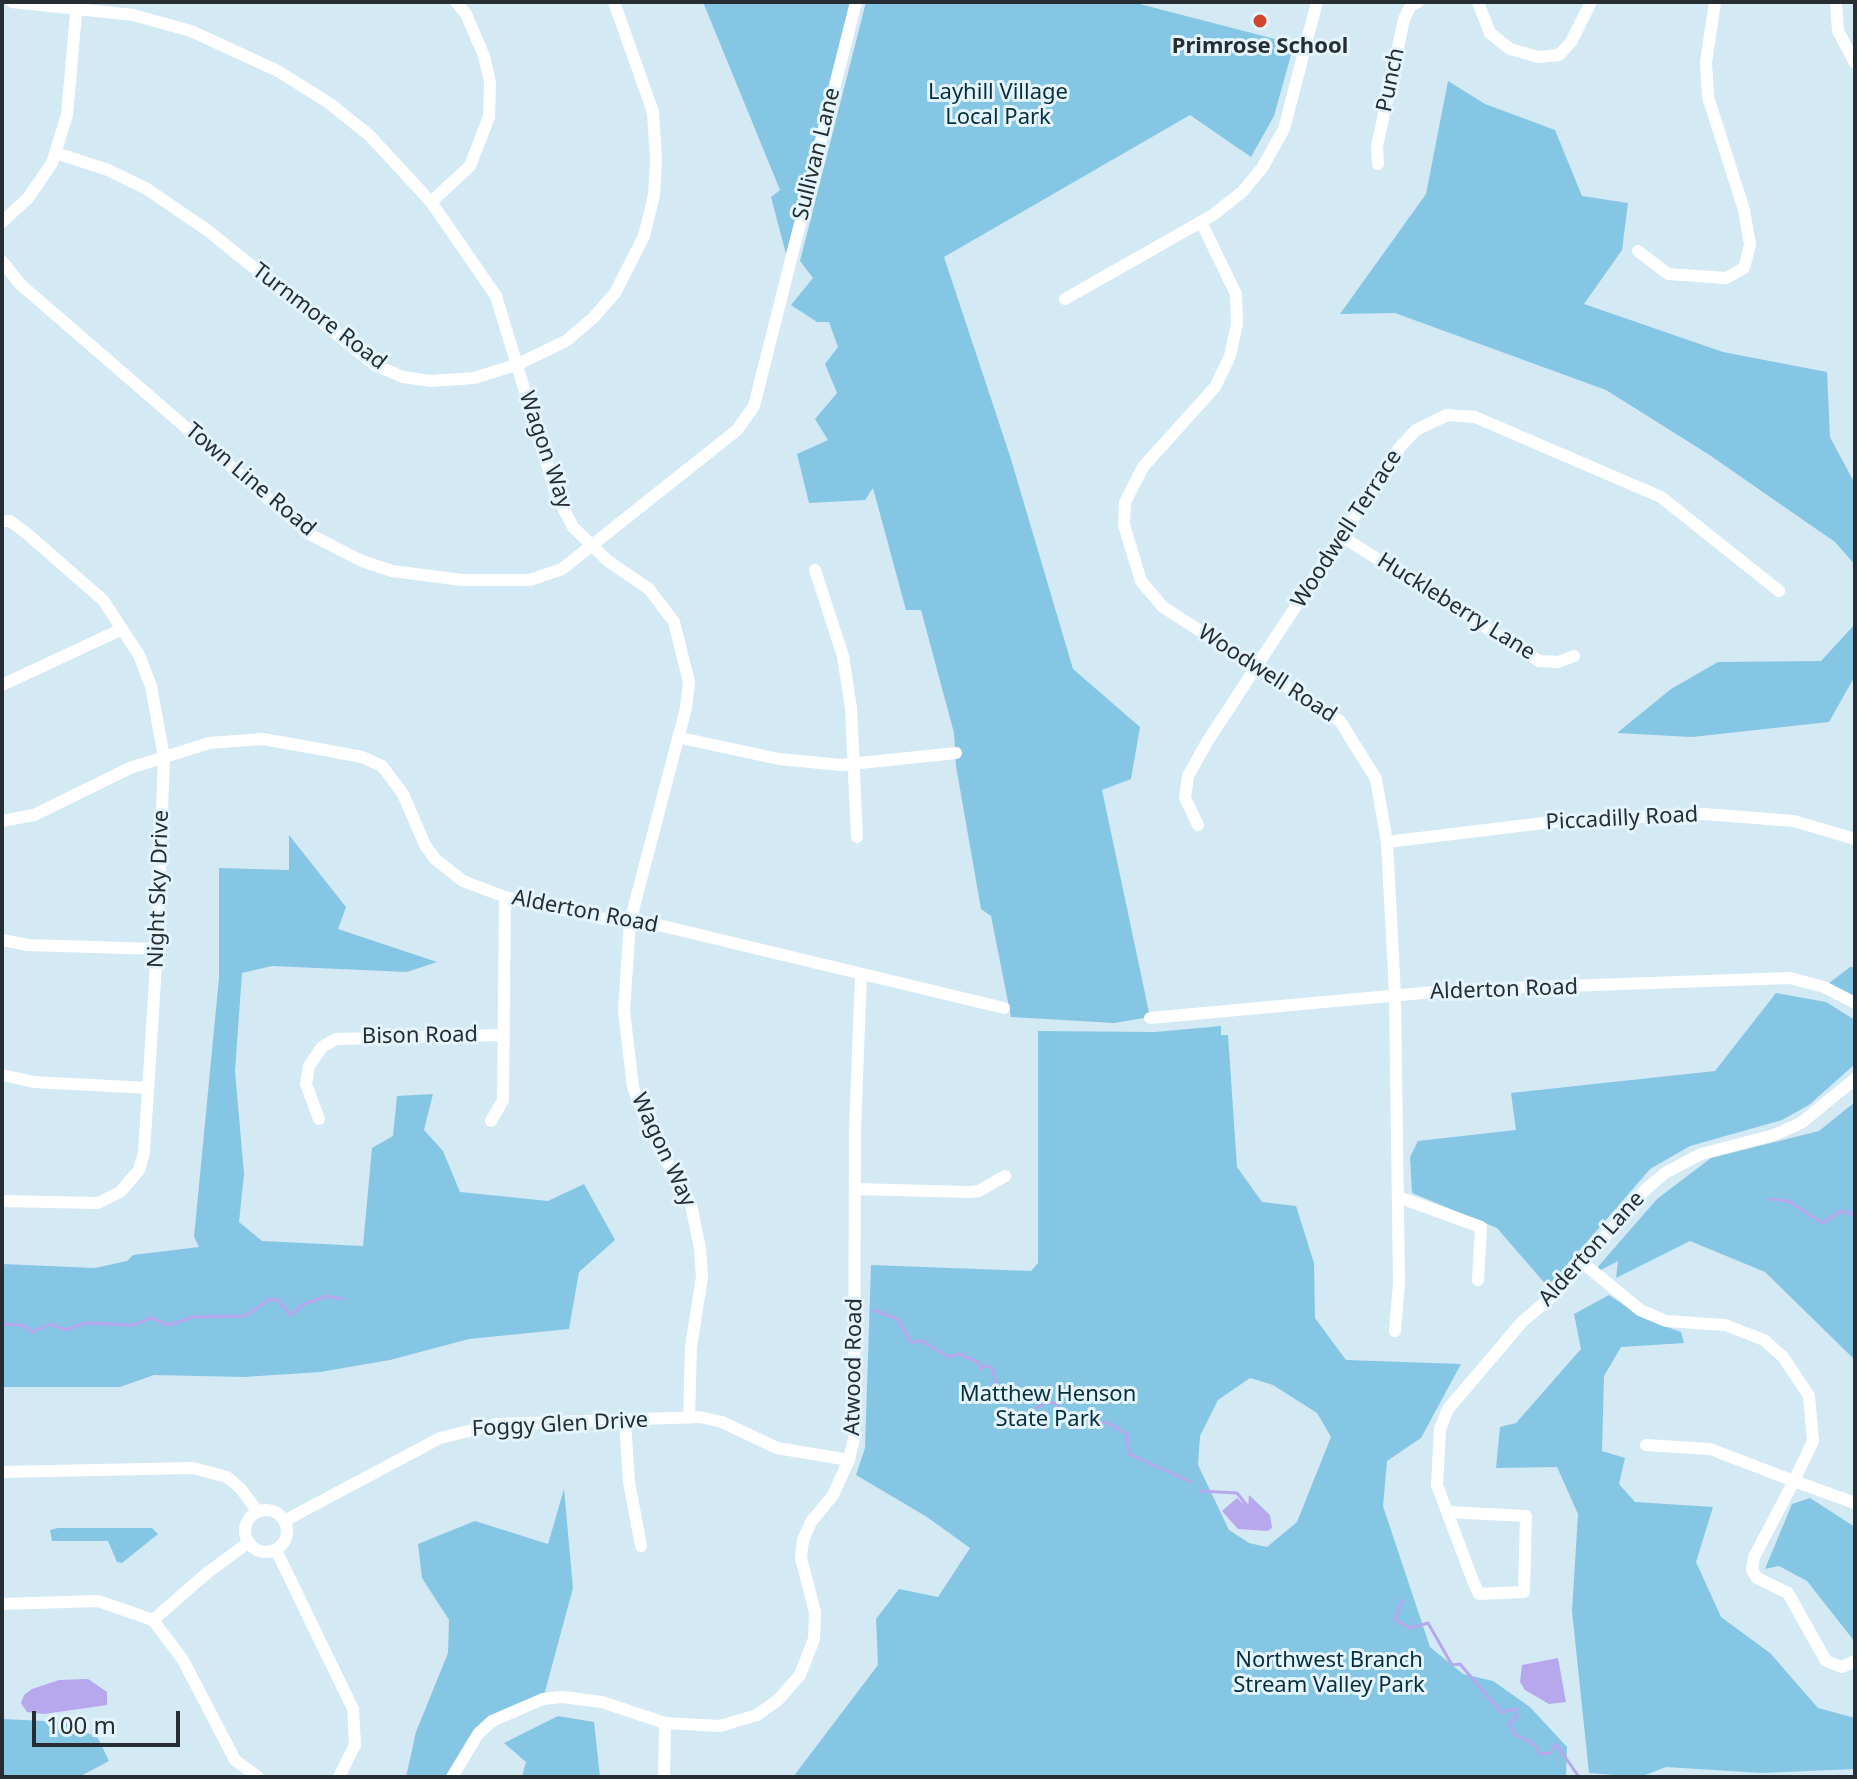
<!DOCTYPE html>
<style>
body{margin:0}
#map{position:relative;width:1857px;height:1779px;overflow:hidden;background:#d3e9f4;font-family:"Noto Sans",sans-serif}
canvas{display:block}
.frame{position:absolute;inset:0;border:4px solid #262e33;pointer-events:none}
.scale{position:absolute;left:32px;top:1711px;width:148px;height:36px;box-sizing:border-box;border:4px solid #262e33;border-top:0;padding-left:10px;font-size:24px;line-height:28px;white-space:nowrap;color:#262e33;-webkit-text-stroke:6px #e4f5fe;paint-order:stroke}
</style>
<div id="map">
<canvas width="1857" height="1779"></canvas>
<div class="frame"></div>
<div class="scale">100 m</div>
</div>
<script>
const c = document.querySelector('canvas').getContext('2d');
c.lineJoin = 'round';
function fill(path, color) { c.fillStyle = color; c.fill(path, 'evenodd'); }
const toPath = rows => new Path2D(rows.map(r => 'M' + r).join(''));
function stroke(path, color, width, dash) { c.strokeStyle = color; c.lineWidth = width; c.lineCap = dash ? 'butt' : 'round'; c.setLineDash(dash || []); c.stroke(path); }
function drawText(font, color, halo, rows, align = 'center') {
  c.font = font + ' "Noto Sans",sans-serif'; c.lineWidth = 6; c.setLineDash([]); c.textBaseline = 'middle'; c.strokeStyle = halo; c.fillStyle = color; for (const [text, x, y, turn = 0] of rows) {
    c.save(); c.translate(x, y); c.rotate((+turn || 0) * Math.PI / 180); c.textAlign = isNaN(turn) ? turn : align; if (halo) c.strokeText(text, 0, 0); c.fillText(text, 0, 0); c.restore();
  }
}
fill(toPath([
 [703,2,853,2,786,254,771,197,780,190],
 [866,2,1132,2,1294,44,1274,116,1251,157,1190,115,944,257,1010,456,1073,669,1140,727,1131,779,1102,790,1150,1017,1114,1023,1011,1017,991,916,981,909,956,766,954,733,921,610,906,610,873,488,865,500,809,503,797,454,828,440,815,419,837,393,825,364,838,347,829,322,817,322,791,305,813,278,800,261],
 [1448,81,1485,104,1555,130,1582,196,1628,203,1622,250,1584,304,1723,352,1827,372,1830,437,1855,484,1855,565,1835,542,1708,454,1606,390,1395,313,1340,314,1426,194],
 [1855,624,1855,676,1829,722,1692,737,1617,733,1671,689,1718,662,1821,661],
 [289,835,346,907,338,929,437,962,407,972,272,966,242,973,235,1071,244,1174,239,1222,262,1241,363,1246,372,1148,393,1136,397,1096,433,1094,424,1130,443,1151,460,1192,548,1201,584,1184,615,1240,579,1272,569,1329,469,1339,390,1360,320,1372,244,1377,154,1375,120,1387,2,1387,2,1264,95,1268,127,1261,133,1255,199,1247,194,1237,219,978,219,868,289,870],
 [1850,967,1855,967,1855,1003,1824,987],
 [1776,993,1826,1002,1855,1020,1855,1064,1809,1105,1782,1120,1690,1146,1650,1169,1548,1287,1497,1228,1412,1193,1410,1157,1418,1141,1516,1130,1511,1093,1715,1071],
 [1221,1026,1221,1035,1228,1035,1237,1167,1262,1202,1296,1206,1314,1263,1315,1318,1346,1360,1461,1364,1421,1438,1387,1461,1383,1506,1430,1647,1463,1674,1493,1681,1530,1707,1567,1747,1566,1777,793,1777,878,1665,876,1619,899,1589,938,1597,970,1548,927,1517,856,1475,865,1448,871,1265,1031,1271,1038,1263,1038,1031,1155,1032],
 [1250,1378,1273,1385,1317,1413,1331,1437,1297,1522,1267,1547,1249,1543,1229,1530,1198,1465,1200,1436,1218,1400],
 [1855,1102,1855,1360,1765,1272,1690,1241,1616,1278,1618,1261,1599,1271,1596,1269,1657,1199,1711,1158,1819,1131],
 [1609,1295,1643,1318,1681,1332,1684,1343,1621,1347,1604,1376,1602,1451,1625,1458,1619,1484,1635,1502,1713,1507,1696,1562,1721,1617,1770,1653,1818,1708,1855,1718,1855,1769,1761,1773,1666,1767,1640,1777,1589,1773,1572,1611,1578,1514,1557,1467,1496,1468,1500,1427,1516,1423,1581,1349,1574,1314],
 [564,1489,573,1588,543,1699,492,1721,448,1777,406,1777,416,1732,448,1653,449,1620,422,1578,418,1544,475,1521,548,1544],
 [1810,1498,1855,1527,1855,1642,1807,1581,1779,1566,1765,1569,1792,1504],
 [58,1528,152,1528,158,1534,122,1563,117,1562,108,1541,52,1541,50,1530],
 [558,1716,594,1722,600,1777,522,1777,526,1762,504,1743],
 [2,1719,66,1722,98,1738,109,1761,79,1777,2,1777]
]), '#86c6e5');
fill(toPath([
 [1249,1495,1270,1515,1272,1528,1268,1531,1238,1529,1222,1511,1237,1498,1248,1508],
 [1558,1658,1566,1702,1549,1704,1525,1690,1520,1682,1522,1665],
 [88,1679,107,1692,107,1705,44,1714,27,1712,21,1703,24,1695,32,1689,59,1680]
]), '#b7a7ec');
stroke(toPath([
 [1769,1199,1788,1201,1822,1223,1841,1211,1855,1215],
 [874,1310,897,1319,911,1342,922,1341,948,1357,959,1354,978,1362,981,1369,985,1365,993,1369,996,1385,1010,1393],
 [2,1324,22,1325,32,1332,50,1324,66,1330,84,1323,133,1325,151,1318,168,1325,193,1317,245,1316,270,1299,278,1300,290,1315,304,1304,327,1296,343,1299],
 [1037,1408,1046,1402,1057,1404,1064,1415,1078,1422,1108,1423,1127,1434,1129,1454,1191,1482],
 [1200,1491,1237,1493,1249,1508],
 [1402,1600,1395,1620,1410,1628,1428,1623,1452,1665,1460,1664,1501,1712,1516,1709,1517,1716,1509,1724,1513,1733,1535,1745,1539,1754,1550,1753,1556,1744,1579,1777]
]), '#b7a7ec', 3);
stroke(toPath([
 [12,2,133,15,191,31,278,71,329,103,369,135,431,202,496,296,556,494,573,527,608,561,649,589,674,622,689,682,686,708,630,922,624,1011,633,1087,650,1132,691,1205,700,1248,702,1277,691,1347,689,1418],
 [1478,2,1490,33,1510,49,1538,57,1559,55,1571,42,1591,2],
 [1836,2,1838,31,1855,63],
 [56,153,108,170,147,189,207,230,375,365,403,377,431,381,474,378,516,365,566,341,593,318,615,293,644,236,654,195,656,159,653,112,614,2],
 [1378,164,1377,147,1404,19,1411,5,1418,2],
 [431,202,470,166,489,117,490,82,484,56,466,14,456,2],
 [2,222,28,198,52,163,67,115,77,2],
 [1201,222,1236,294,1237,324,1230,356,1215,387,1143,467,1125,502,1124,525,1141,581,1163,607,1340,721,1376,779,1387,842,1395,995,1399,1283,1395,1331],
 [1638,251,1668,274,1726,278,1744,268,1750,245,1744,210,1708,97,1706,62,1715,2],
 [2,261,20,284,309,534,362,561,392,571,462,580,530,580,562,569,737,430,754,406,856,2],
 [1065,299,1213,215,1242,192,1262,168,1284,129,1317,2],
 [2,521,10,521,25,532,103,600,139,655,151,686,164,757,157,949,144,1153,139,1170,120,1192,98,1203,2,1201],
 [1341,536,1539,661,1558,662,1574,656],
 [815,570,843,656,851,708,857,837],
 [2,685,122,629],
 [681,738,779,759,841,765,956,753],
 [2,821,34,815,130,768,209,743,263,739,308,747,362,757,382,766,403,794,425,845,435,859,463,881,505,897,604,919,650,923,1004,1008],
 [1198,825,1185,798,1188,776,1207,742,1400,447,1416,430,1447,415,1475,417,1661,497,1779,591],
 [1387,842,1560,821,1704,814,1794,821,1855,839],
 [2,940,28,945,157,949],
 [1150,1018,1455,990,1790,978,1824,987,1855,1003],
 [2,1075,34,1082,148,1088],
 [319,1119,306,1084,309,1066,322,1047,336,1039,503,1035],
 [491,1121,503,1100,505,897],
 [855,1189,969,1192,979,1191,1005,1176],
 [1398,1197,1481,1227,1478,1280],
 [1583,1263,1640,1310,1666,1321,1725,1325,1764,1340,1783,1357,1809,1396,1813,1441,1794,1481,1710,1449,1646,1445],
 [625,1421,629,1482,641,1546],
 [2,1472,193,1468,227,1477,241,1489,258,1512],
 [1855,1503,1794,1481,1754,1557,1752,1570,1757,1578,1788,1593,1826,1661,1842,1667,1855,1661],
 '245 1531a21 21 0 1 1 42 0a21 21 0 1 1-42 0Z',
 [1447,1512,1526,1516,1524,1592,1479,1594,1473,1581,1437,1485,1440,1429,1448,1409,1522,1322,1557,1292,1646,1189,1665,1173,1701,1154,1774,1135,1801,1123,1855,1079],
 [284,1521,440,1438,497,1424,700,1417,722,1422,777,1448,849,1460],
 [276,1550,353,1709,355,1745,339,1777],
 [2,1604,98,1601,153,1620,183,1660,235,1760,258,1777],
 [153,1620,207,1573,249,1542],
 [452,1777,478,1734,492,1721,543,1699,562,1697,602,1702,665,1723,720,1726,757,1715,778,1700,800,1675,814,1639,815,1612,801,1558,803,1540,811,1522,833,1495,849,1460,854,1438,855,1130,861,974],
 [664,1777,665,1723]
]), '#fff', 12);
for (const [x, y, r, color] of [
 [1260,21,8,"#d24631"]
]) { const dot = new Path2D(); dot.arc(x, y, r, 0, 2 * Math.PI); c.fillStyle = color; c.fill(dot); stroke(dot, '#e4f5fe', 3); }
drawText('bold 22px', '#262e33', '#e4f5fe', [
 ["Primrose School",1260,47]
]);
drawText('22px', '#262e33', '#e4f5fe', [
 ["Punch",1391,80,-78],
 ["Sullivan Lane",817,154,-76],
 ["Turnmore Road",319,317,37],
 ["Wagon Way",545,450,71],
 ["Town Line Road",250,480,40],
 ["Woodwell Terrace",1347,529,-57],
 ["Huckleberry Lane",1456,607,32],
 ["Woodwell Road",1267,674,33],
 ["Piccadilly Road",1622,819,-3],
 ["Night Sky Drive",159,889,-88],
 ["Alderton Road",585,912,11],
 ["Alderton Road",1504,990,-2],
 ["Bison Road",420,1036,-1],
 ["Wagon Way",663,1150,65],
 ["Alderton Lane",1592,1249,-48],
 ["Atwood Road",854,1367,-89],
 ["Foggy Glen Drive",560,1425,-3]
]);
drawText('22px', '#072f3f', '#e4f5fe', [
 ["Layhill Village",998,93],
 ["Local Park",998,118],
 ["Matthew Henson",1048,1395],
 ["State Park",1048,1420],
 ["Northwest Branch",1329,1661],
 ["Stream Valley Park",1329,1686]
]);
</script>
